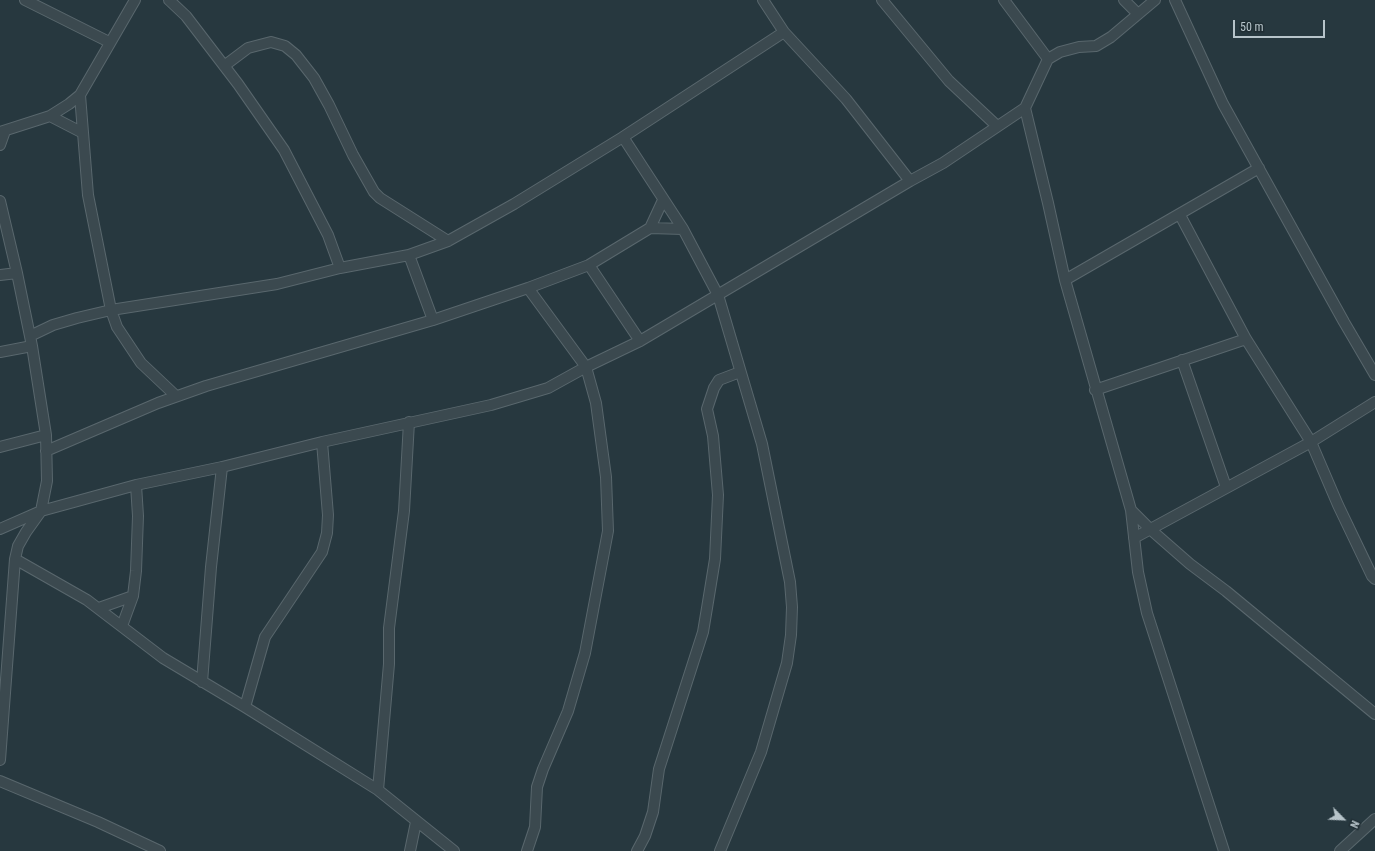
<!DOCTYPE html>
<style>
body{margin:0}
#map{position:relative;width:1375px;height:851px;overflow:hidden;background:#27383f;font-family:"Roboto Condensed",sans-serif}
canvas{display:block}
.north{position:absolute;left:1323px;top:799px;width:40px;height:40px;-webkit-text-stroke:3px #202e34;paint-order:stroke;rotate:114deg;font-size:11px;font-weight:700;line-height:16px;text-align:center;color:#b7c4ca}
.north::after{content:'';display:block;margin:auto;width:14px;height:18px;background:#b7c4ca;clip-path:polygon(50% 0,100% 100%,50% 72%,0 100%)}
.scale{position:absolute;left:1233px;top:20px;width:92px;height:18px;box-sizing:border-box;border:2px solid #b7c4ca;border-top:0;padding-left:5px;font-size:12px;line-height:14px;white-space:nowrap;color:#b7c4ca;-webkit-text-stroke:3px #202e34;paint-order:stroke}
</style>
<div id="map">
<canvas width="1375" height="851"></canvas>
<div class="north">N</div>
<div class="scale">50 m</div>
</div>
<script>
const c = document.querySelector('canvas').getContext('2d');
c.lineJoin = 'round';
const toPath = rows => new Path2D(rows.map(r => 'M' + r).join(''));
function stroke(path, color, width, dash) { c.strokeStyle = color; c.lineWidth = width; c.lineCap = dash ? 'butt' : 'round'; c.setLineDash(dash || []); c.stroke(path); }
const minor = toPath([
 [25,0,109,42],
 [169,0,186,16,238,84,284,150,328,235,340,268],
 [763,0,784,32,846,99,910,181,943,163,1025,108],
 [882,0,949,81,997,126],
 [1004,0,1048,59],
 [1124,0,1138,14],
 [1155,0,1111,37,1096,46,1079,47,1060,52,1048,59,1025,108,1048,203,1065,280,1131,510,1138,572,1147,613,1224,851],
 [1175,0,1223,104,1344,322,1375,375],
 [224,66,248,48,271,42,285,46,296,55,314,78,329,105,353,155,374,192,380,198,448,241],
 [80,95,88,195,111,310,117,327,141,363,176,396],
 [50,116,83,133],
 [0,132,50,116,69,104,80,95,135,0],
 [623,137,683,229,718,295,762,444,790,582,792,607,791,635,787,663,761,752,720,851],
 [0,145,5,131],
 [663,200,650,228,683,229],
 [0,201,17,273,32,346,46,435,47,481,41,511,26,532,18,546,15,559,0,760],
 [1180,215,1246,339,1311,442,1338,505,1372,576,1375,579],
 [409,255,433,320],
 [589,265,640,341],
 [0,275,17,273],
 [1065,280,1259,168],
 [30,336,53,325,77,318,111,310,277,284,340,268,409,255,448,241,514,204,623,137,784,32],
 [0,352,32,346],
 [1182,360,1226,487],
 [1095,390,1246,339],
 [0,447,46,435],
 [46,451,158,403,206,386,433,320,528,288,589,265,650,228],
 [1131,510,1150,529,1190,564,1226,591,1375,714],
 [0,529,41,511,136,485,222,467,322,442,491,405,548,388,586,367,640,341,910,181],
 [1134,538,1311,442,1375,402],
 [15,559,87,600,163,658,245,707,378,790,454,851],
 [99,608,133,596],
 [122,626,133,596,136,571,138,516,136,485],
 [202,682,211,567,222,467],
 [245,707,265,637,322,552,327,533,328,515,322,442],
 [0,781,98,822,160,851],
 [378,790,389,664,389,628,404,511,409,422],
 [410,851,416,822],
 [527,851,535,827,537,787,543,769,568,711,585,653,608,531,606,477,596,403,586,367,528,288],
 [637,851,645,836,653,812,659,769,703,632,707,608,715,559,718,495,713,436,707,409,714,388,719,380,740,372],
 [1340,851,1375,819]
]);
stroke(minor, '#59676d', 12);
stroke(minor, '#3b494f', 10);
</script>
